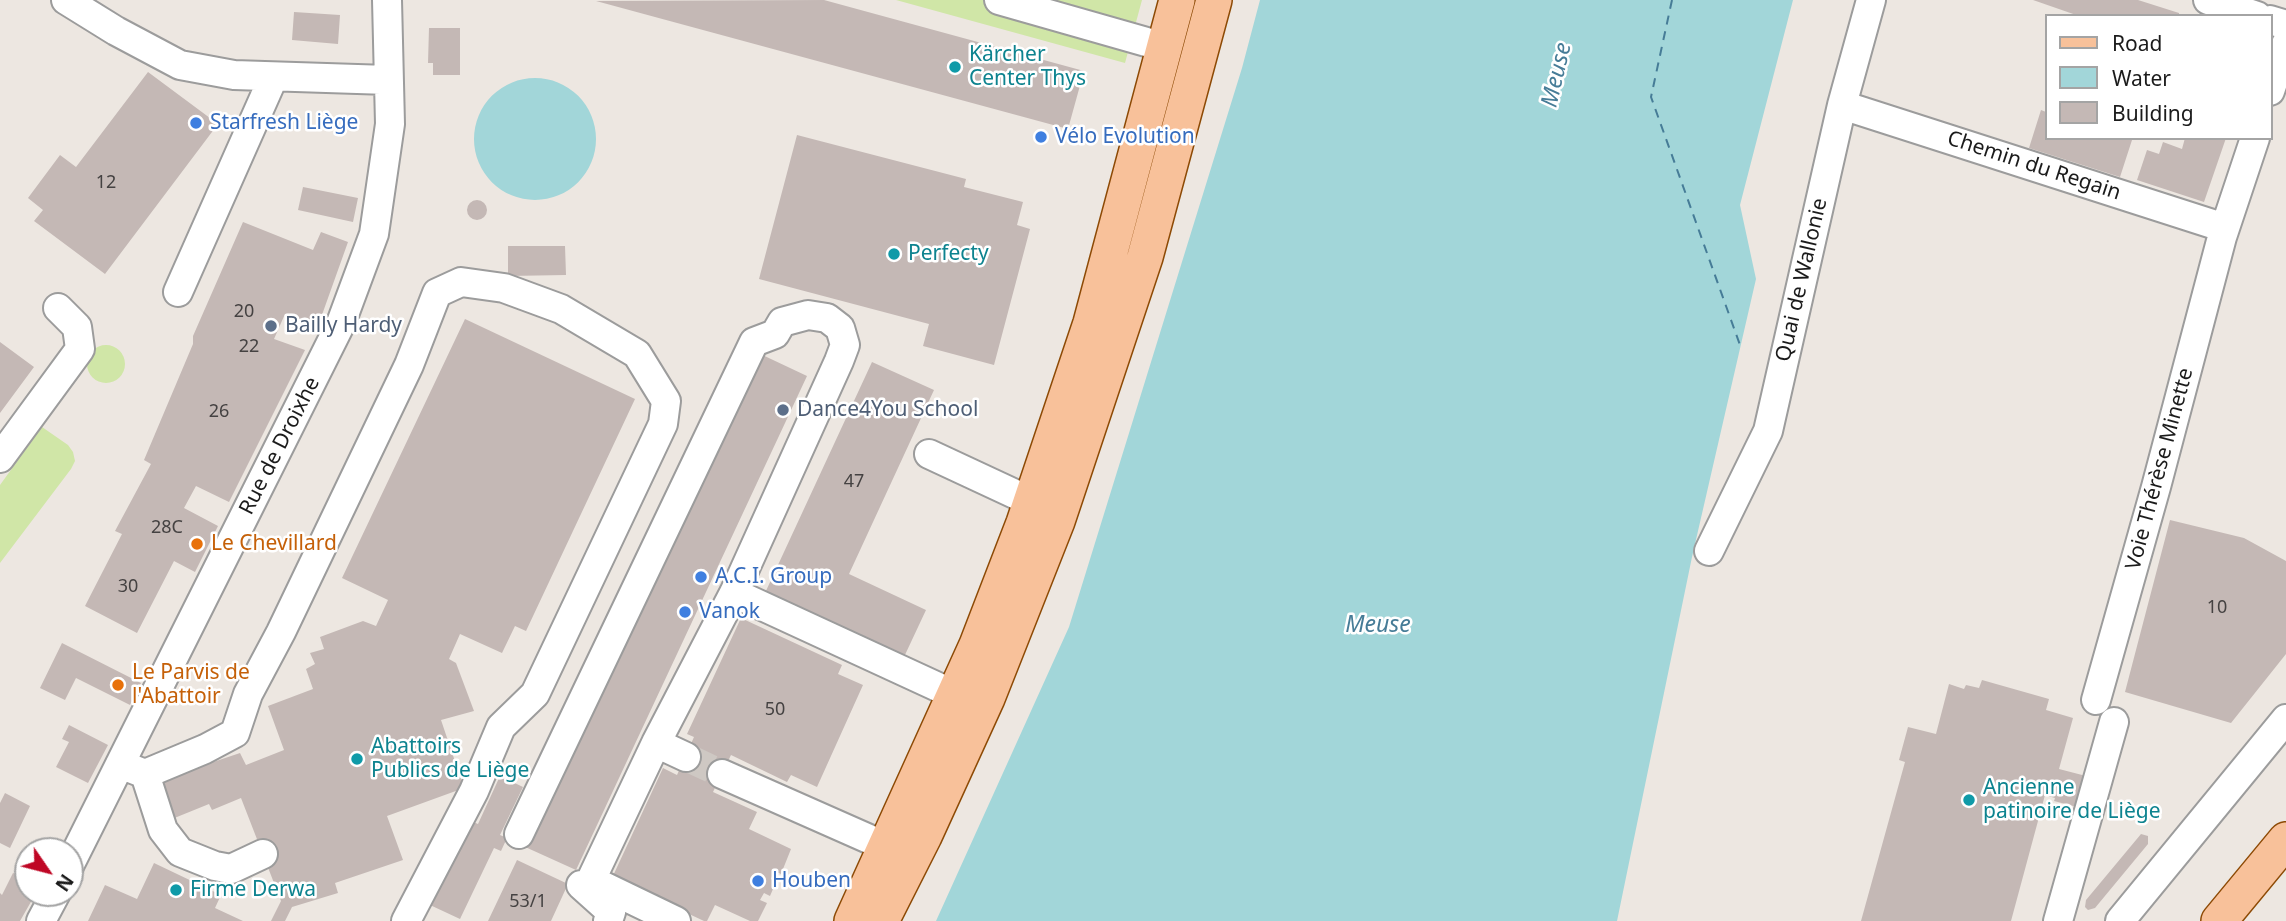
<!DOCTYPE html>
<meta charset="utf-8">
<style>
body{margin:0}
#map{position:relative;width:2286px;height:921px;overflow:hidden;background:#ede7e1;font-family:"Noto Sans",sans-serif}
canvas{display:block}
.legend{position:absolute;left:2045px;top:14px;width:228px;height:126px;box-sizing:border-box;background:#fff;border:2px solid #a4a4a4;margin:0;padding:9px 12px;list-style:none;font-size:21px;color:#1b1b1b}
.legend li{display:flex;align-items:center;gap:14px;height:35px}
.legend b{width:35px;border:2px solid #a4a4a4}
.north{position:absolute;left:14px;top:837px;width:70px;height:70px;box-sizing:border-box;background:#fff;border:2px solid #a4a4a4;border-radius:50%;rotate:125deg;font-size:19px;font-weight:700;line-height:28px;text-align:center;color:#1b1b1b}
.north::after{content:'';display:block;margin:auto;width:24px;height:32px;background:#bf0725;clip-path:polygon(50% 0,100% 100%,50% 72%,0 100%)}
</style>
<div id="map">
<canvas width="2286" height="921"></canvas>
<ul class="legend">
<li><b style="height:9px;background:#f8c19a"></b>Road</li>
<li><b style="height:19px;background:#a2d6d9"></b>Water</li>
<li><b style="height:19px;background:#c4b8b5"></b>Building</li>
</ul>
<div class="north">N</div>
</div>
<script>
const c = document.querySelector('canvas').getContext('2d');
c.lineJoin = 'round';
function fill(path, color) { c.fillStyle = color; c.fill(path, 'evenodd'); }
const toPath = rows => new Path2D(rows.map(r => 'M' + r).join(''));
function stroke(path, color, width, dash) { c.strokeStyle = color; c.lineWidth = width; c.lineCap = dash ? 'butt' : 'round'; c.setLineDash(dash || []); c.stroke(path); }
function drawText(font, color, halo, rows, align = 'center') {
  c.font = font + ' "Noto Sans",sans-serif'; c.lineWidth = 5; c.setLineDash([]); c.textBaseline = 'middle'; c.strokeStyle = halo; c.fillStyle = color; for (const [text, x, y, turn = 0] of rows) {
    c.save(); c.translate(x, y); c.rotate((+turn || 0) * Math.PI / 180); c.textAlign = isNaN(turn) ? turn : align; if (halo) c.strokeText(text, 0, 0); c.fillText(text, 0, 0); c.restore();
  }
}
fill(toPath([
 [896,0,1142,0,1125,63],
 '87 364a19 19 0 1 1 38 0a19 19 0 1 1-38 0Z',
 [42,427,68,445,73,452,75,461,71,469,0,563,0,485]
]), '#d0e6a7');
fill(toPath([
 [1260,0,1793,0,1740,205,1756,279,1692,557,1617,921,936,921,1069,627,1242,68],
 '474 139a61 61 0 1 1 122 0a61 61 0 1 1-122 0Z'
]), '#a2d6d9');
stroke(toPath([
 [1672,0,1651,97,1740,345]
]), '#467c97', 2, [9, 7]);
fill(toPath([
 [824,0,1084,71,1068,129,596,1],
 [2033,0,2138,0,2179,13,2179,16,2079,16],
 [294,12,340,15,338,44,292,40],
 [429,28,460,28,460,75,433,75,433,63,428,63],
 [148,72,218,124,105,274,34,221,43,210,28,198,60,155,76,167],
 [2041,110,2046,112,2046,138,2132,140,2120,177,2029,148],
 [797,135,966,179,964,187,1023,202,1017,225,1030,229,994,365,923,346,929,324,759,279],
 [2185,138,2226,138,2204,202,2137,180,2147,150,2159,154,2163,142,2182,149],
 [303,187,358,198,353,222,298,210],
 '467 210a10 10 0 1 1 20 0a10 10 0 1 1-20 0Z',
 [243,222,313,250,321,232,348,242,318,326,285,314,274,339,305,350,229,502,196,486,184,508,218,526,195,572,174,561,137,633,85,606,122,534,115,531,151,464,144,460,193,344,193,336],
 [508,246,565,246,566,275,508,276],
 [465,319,635,399,526,631,515,626,502,653,460,634,449,659,456,663,474,711,441,720,464,788,387,816,403,860,335,883,338,893,292,907,285,921,271,921,281,901,241,798,212,810,209,804,172,819,160,780,240,753,246,765,284,750,268,706,313,689,306,669,315,664,310,653,324,649,320,637,363,621,376,626,388,600,342,578],
 [0,342,34,367,0,413],
 [754,351,807,376,576,870,523,846],
 [872,362,934,390,849,574,926,610,904,657,765,593],
 [2170,520,2244,538,2286,561,2286,654,2231,723,2125,692],
 [741,618,842,665,838,674,863,685,817,787,791,775,787,782,731,755,713,792,757,812,749,829,791,849,781,874,774,871,771,879,776,882,770,896,764,893,760,900,767,903,758,921,750,921,715,905,707,921,704,921,612,878,663,768,677,775,694,737,687,734],
 [62,643,141,683,130,705,76,678,65,700,40,688],
 [1982,680,2049,699,2046,710,2073,718,2059,769,2086,776,2077,807,2054,801,2055,798,2045,795,2011,921,1861,921,1905,762,1899,760,1908,727,1936,734,1949,684,1964,689,1966,685,1979,688],
 [69,725,108,745,88,783,56,767,69,742,62,739],
 [500,776,523,787,500,835,507,838,501,851,494,848,460,919,430,905,471,821,478,824],
 [5,793,30,806,10,848,0,843,0,803],
 [2141,834,2148,836,2148,844,2095,908,2088,910,2085,907,2086,900],
 [517,860,568,884,551,921,488,921],
 [154,863,221,895,215,908,243,921,88,921,105,885,137,899],
 [23,868,28,870,28,893,36,893,20,921,0,921,0,893,2,895,13,873,18,875]
]), '#c4b8b5');
stroke(toPath([
 [686,757,722,774]
]), '#cec8c3', 28, [28, 14]);
const minor = toPath([
 [66,0,116,31,180,65,234,75,388,80],
 [999,0,1164,47],
 [2208,0,2257,16],
 [2270,20,2286,25],
 [2270,91,2286,44],
 [1842,105,2225,228],
 [178,292,273,78],
 [929,454,1017,495],
 [0,458,80,349,77,327,58,308],
 [1709,551,1768,431,1842,105,1871,0],
 [734,593,940,688],
 [2096,700,2156,487,2222,237,2255,138],
 [656,743,686,757],
 [120,764,145,774,205,749,235,733,248,694,281,632,409,365,437,293,461,282,504,288,561,309,637,354,666,401,663,424,535,694,501,727,474,791,406,921],
 [145,774,163,830,180,852,215,866,231,869,263,854],
 [722,774,869,839],
 [519,834,754,342,775,334,782,322,808,315,827,318,840,328,845,345,839,361,734,593,656,743,591,880,676,921],
 [70,864,341,323,374,234,390,124,387,0],
 [581,885,611,912,608,921],
 [41,921,56,893],
 [2058,921,2114,722],
 [2120,921,2286,719]
]);
const major = toPath([
 [852,921,977,645,1024,523,1091,323,1177,0],
 [881,921,924,836,987,698,1057,521,1145,257,1214,0],
 [2219,921,2286,840]
]);
stroke(minor, '#9c9c9c', 32);
stroke(major, '#8d4a05', 38);
stroke(minor, '#fff', 28);
stroke(major, '#f8c19a', 35);
for (const [x, y, r, color] of [
 [955,67,7,"#0f9aa8"],
 [196,123,7,"#3f7fe0"],
 [1041,137,7,"#3f7fe0"],
 [894,254,7,"#0f9aa8"],
 [271,326,7,"#5c6f8a"],
 [783,410,7,"#5c6f8a"],
 [197,544,7,"#e8710a"],
 [701,577,7,"#3f7fe0"],
 [685,612,7,"#3f7fe0"],
 [118,685,7,"#e8710a"],
 [357,759,7,"#0f9aa8"],
 [1969,800,7,"#0f9aa8"],
 [758,881,7,"#3f7fe0"],
 [176,890,7,"#0f9aa8"]
]) { const dot = new Path2D(); dot.arc(x, y, r, 0, 2 * Math.PI); c.fillStyle = color; c.fill(dot); stroke(dot, '#fff', 2.5); }
drawText('18px', '#454242', null, [
 ["12",106,183],
 ["20",244,312],
 ["22",249,347],
 ["26",219,412],
 ["47",854,482],
 ["28C",167,528],
 ["30",128,587],
 ["10",2217,608],
 ["50",775,710],
 ["53/1",528,902]
]);
drawText('21px', '#0d838f', '#fff', [
 ["Kärcher",969,55],
 ["Center Thys",969,79],
 ["Perfecty",908,254],
 ["Abattoirs",371,747],
 ["Publics de Liège",371,771],
 ["Ancienne",1983,788],
 ["patinoire de Liège",1983,812],
 ["Firme Derwa",190,890]
], 'left');
drawText('21px', '#366cbe', '#fff', [
 ["Starfresh Liège",210,123],
 ["Vélo Evolution",1055,137],
 ["A.C.I. Group",715,577],
 ["Vanok",699,612],
 ["Houben",772,881]
], 'left');
drawText('21px', '#1b1b1b', '#fff', [
 ["Chemin du Regain",2034,166,18],
 ["Quai de Wallonie",1802,280,-77],
 ["Rue de Droixhe",280,446,-63],
 ["Voie Thérèse Minette",2160,469,-75]
]);
drawText('21px', '#4e5e75', '#fff', [
 ["Bailly Hardy",285,326],
 ["Dance4You School",797,410]
], 'left');
drawText('21px', '#c56008', '#fff', [
 ["Le Chevillard",211,544],
 ["Le Parvis de",132,673],
 ["l'Abattoir",132,697]
], 'left');
drawText('italic 23px', '#467c97', '#fff', [
 ["Meuse",1557,75,-77],
 ["Meuse",1378,625]
]);
</script>
